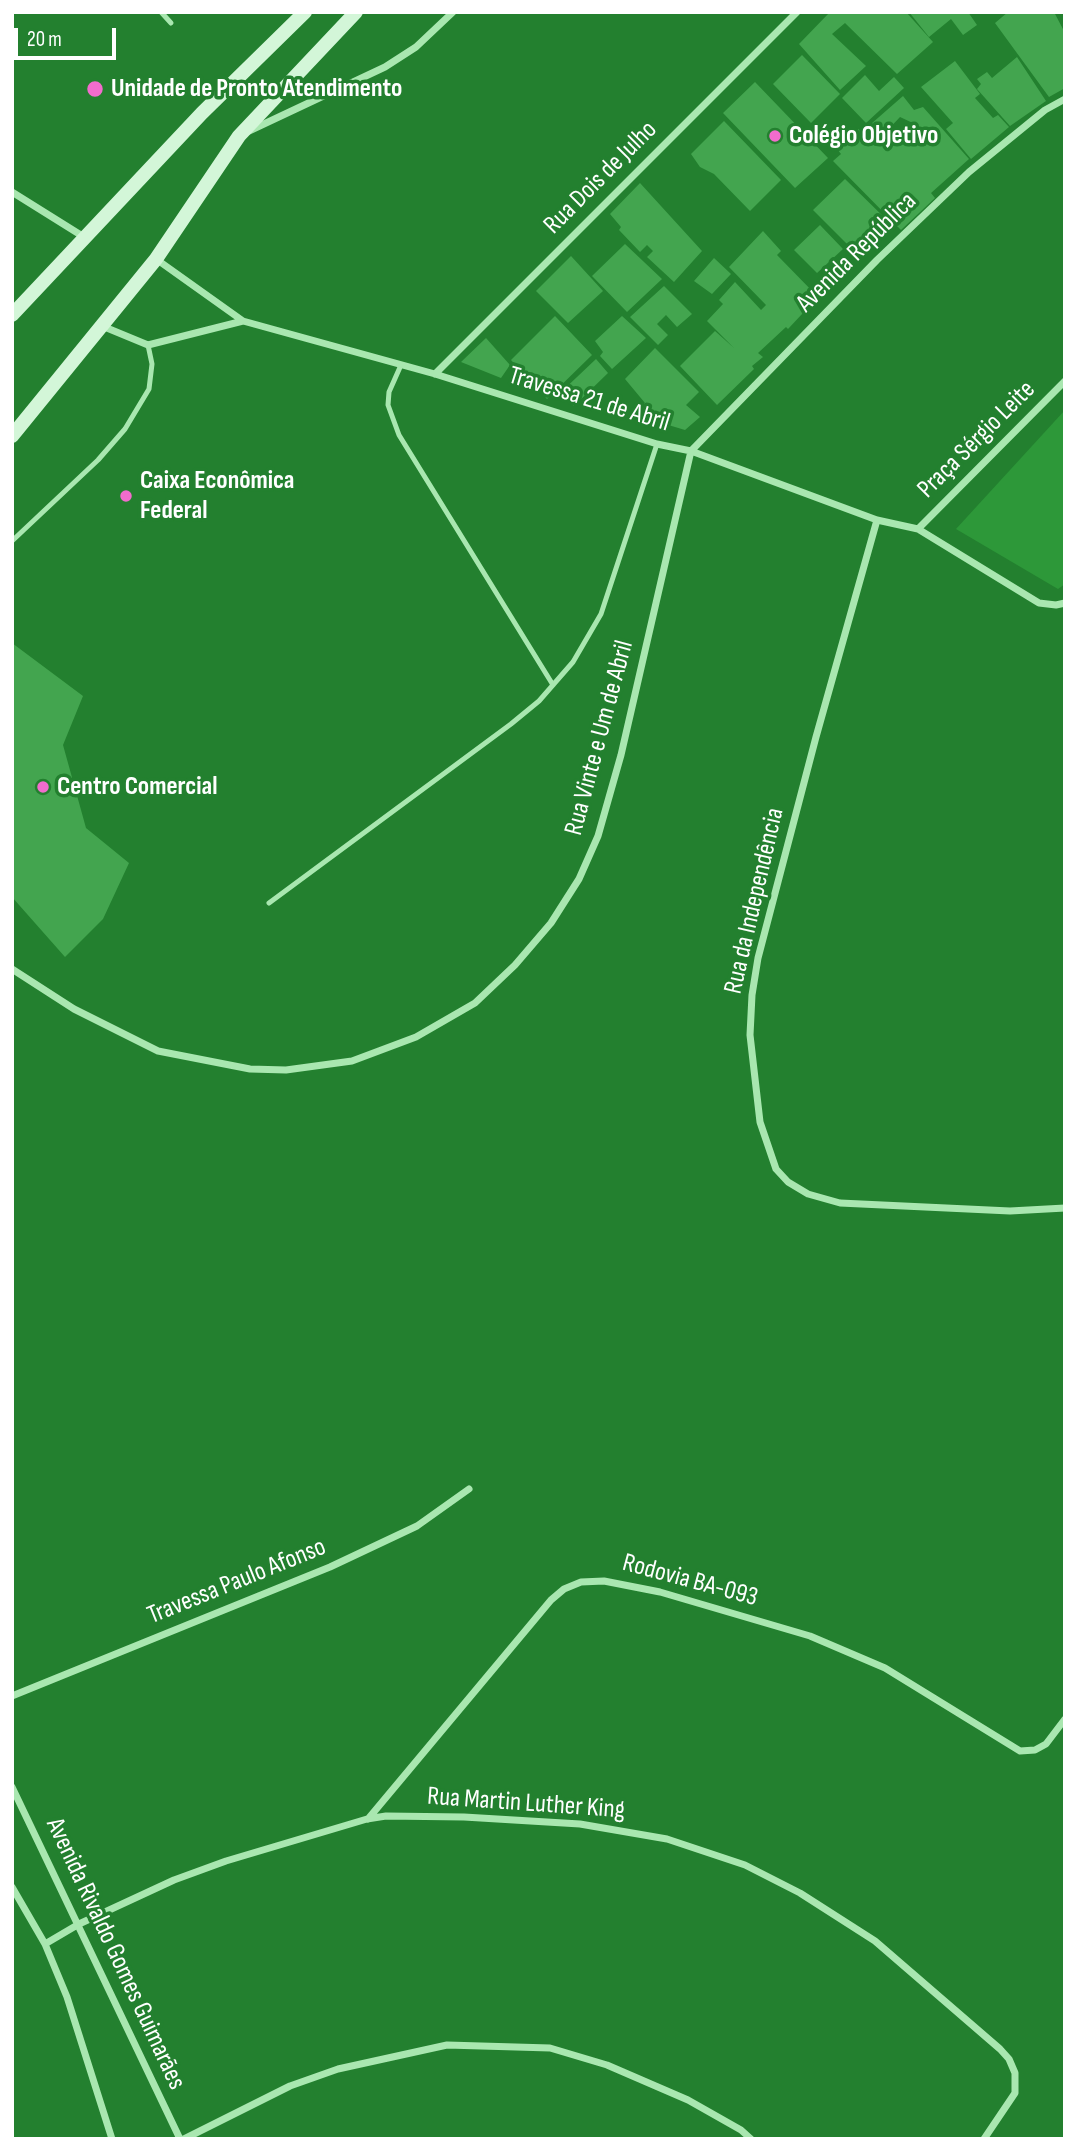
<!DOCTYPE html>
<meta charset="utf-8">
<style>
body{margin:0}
#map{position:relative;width:1077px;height:2151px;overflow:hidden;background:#23802f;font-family:"Sofia Sans Condensed",sans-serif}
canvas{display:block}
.frame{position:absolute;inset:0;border:14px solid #fff;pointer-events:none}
.scale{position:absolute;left:14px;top:28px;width:102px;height:32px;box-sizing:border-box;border:4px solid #fff;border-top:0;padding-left:9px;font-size:21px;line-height:24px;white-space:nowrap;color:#fff;-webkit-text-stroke:5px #23802f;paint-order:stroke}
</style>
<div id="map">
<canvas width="1077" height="2151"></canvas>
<div class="frame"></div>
<div class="scale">20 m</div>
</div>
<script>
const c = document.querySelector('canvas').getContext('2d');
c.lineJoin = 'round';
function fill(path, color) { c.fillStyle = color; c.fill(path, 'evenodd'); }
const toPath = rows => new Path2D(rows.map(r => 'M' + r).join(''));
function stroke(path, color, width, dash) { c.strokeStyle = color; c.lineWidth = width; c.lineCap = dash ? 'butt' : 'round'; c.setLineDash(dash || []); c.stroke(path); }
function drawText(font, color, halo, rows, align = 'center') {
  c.font = font + ' "Sofia Sans Condensed",sans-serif'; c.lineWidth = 7; c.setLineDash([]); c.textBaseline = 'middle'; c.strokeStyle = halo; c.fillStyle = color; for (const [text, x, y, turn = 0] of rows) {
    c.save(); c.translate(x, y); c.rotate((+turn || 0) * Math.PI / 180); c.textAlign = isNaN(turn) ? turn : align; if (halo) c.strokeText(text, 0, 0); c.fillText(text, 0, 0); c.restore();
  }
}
fill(toPath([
 [1065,410,1065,584,1058,589,956,529]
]), '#2d9839');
fill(toPath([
 [830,12,906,12,933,42,897,74,845,23,832,34,866,66,840,90,799,44],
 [909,12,968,12,977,25,963,35,951,19,929,37],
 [1008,12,1054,12,1065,33,1065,88,1049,97,995,23],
 [802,55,840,94,811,123,773,84],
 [1017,57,1046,101,1010,126,977,89,981,84,977,79,987,72,992,78],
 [955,61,980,94,975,98,993,118,998,115,1009,127,971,159,946,129,953,123,921,87],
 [865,75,879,91,894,77,904,88,866,123,842,98],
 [755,82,828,158,795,188,723,113],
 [903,96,914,110,923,107,969,159,931,193,935,198,901,230,833,161,841,154,837,149,858,129,883,144,895,134,900,137,915,124,900,117,883,135,871,124],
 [724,121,781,180,750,211,714,174,700,167,691,154],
 [845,179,891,224,859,256,813,210],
 [640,183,702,251,674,282,647,257,653,251,647,245,640,252,619,230,621,227,610,214],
 [820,225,843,249,817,273,794,250],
 [763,231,781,251,777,255,818,297,788,329,786,327,758,353,763,357,752,366,754,369,717,405,680,366,715,331,734,348,707,321,723,304,719,300,735,282,761,310,766,305,729,267],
 [625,244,662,279,627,312,592,276],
 [571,256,603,291,568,323,536,291],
 [714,258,731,274,712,294,694,281],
 [664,286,692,314,677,327,666,315,657,324,668,335,658,345,630,317],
 [555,316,592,355,547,399,511,360],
 [622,316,646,338,612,369,600,356,603,352,595,341],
 [486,338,510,365,501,378,461,362],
 [655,348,699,392,686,405,700,417,685,430,665,424,660,428,640,407,645,403,625,379],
 [596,359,608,373,574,406,558,395],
 [12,643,83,696,63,745,86,828,129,863,103,919,65,957,12,897]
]), '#43a54f');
stroke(toPath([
 [161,12,171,23],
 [401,365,389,392,388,405,399,435,553,685],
 [12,541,98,460,125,429,149,389,152,364,148,345],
 [269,903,511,724,539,701,573,662,601,614,657,444]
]), '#a9e7b0', 5);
stroke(toPath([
 [249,131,385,67,416,47,453,12],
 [12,192,84,237],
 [156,259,243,321,435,374,657,444,691,451,877,520,918,529,1039,603,1056,605,1065,603],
 [102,326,148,345,243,321],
 [435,374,797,12],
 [877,520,816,737,758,958,752,995,750,1035,760,1122,776,1169,788,1182,808,1194,840,1203,1010,1211,1065,1208],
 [918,529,1065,381],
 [12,969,74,1009,158,1051,250,1069,286,1070,352,1061,416,1037,475,1003,515,965,551,923,579,879,598,836,621,755,691,451,877,260,969,172,1045,110,1065,99],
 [12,1696,330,1567,417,1526,469,1489],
 [12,1787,180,2139],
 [368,1819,551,1600,564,1589,581,1582,604,1581,660,1592,810,1636,885,1668,1020,1751,1035,1750,1046,1744,1065,1719],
 [12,1887,45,1944,67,1997,112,2139],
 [45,1944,79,1924,174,1880,226,1861,367,1819,386,1816,464,1817,580,1824,667,1839,745,1865,800,1893,875,1941,1000,2049,1009,2059,1015,2073,1015,2093,984,2139],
 [184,2139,290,2086,338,2069,447,2045,550,2048,607,2065,688,2100,741,2130,751,2139]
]), '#a9e7b0', 7);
stroke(toPath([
 [12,315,202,113,305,12],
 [12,436,156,259,239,136,356,12]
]), '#d3f6d8', 14);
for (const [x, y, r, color] of [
 [95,89,9,"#f26ccd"],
 [775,136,7,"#f26ccd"],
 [126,496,7,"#f26ccd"],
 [43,787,7,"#f26ccd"]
]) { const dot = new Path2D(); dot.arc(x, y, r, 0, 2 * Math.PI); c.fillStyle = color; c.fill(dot); stroke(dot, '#23802f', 2.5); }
drawText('bold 26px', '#fff', '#23802f', [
 ["Unidade de Pronto Atendimento",111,89],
 ["Colégio Objetivo",789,136],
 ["Caixa Econômica",140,481],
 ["Federal",140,511],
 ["Centro Comercial",57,787]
], 'left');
drawText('26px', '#fff', '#23802f', [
 ["Rua Dois de Julho",601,178,-45],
 ["Avenida República",857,253,-45],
 ["Travessa 21 de Abril",589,400,17],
 ["Praça Sérgio Leite",977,440,-45],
 ["Rua Vinte e Um de Abril",600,738,-75],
 ["Rua da Independência",755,901,-77],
 ["Rodovia BA-093",690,1581,15],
 ["Travessa Paulo Afonso",237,1582,-22],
 ["Rua Martin Luther King",526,1804,4],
 ["Avenida Rivaldo Gomes Guimarães",115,1954,65]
]);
</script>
